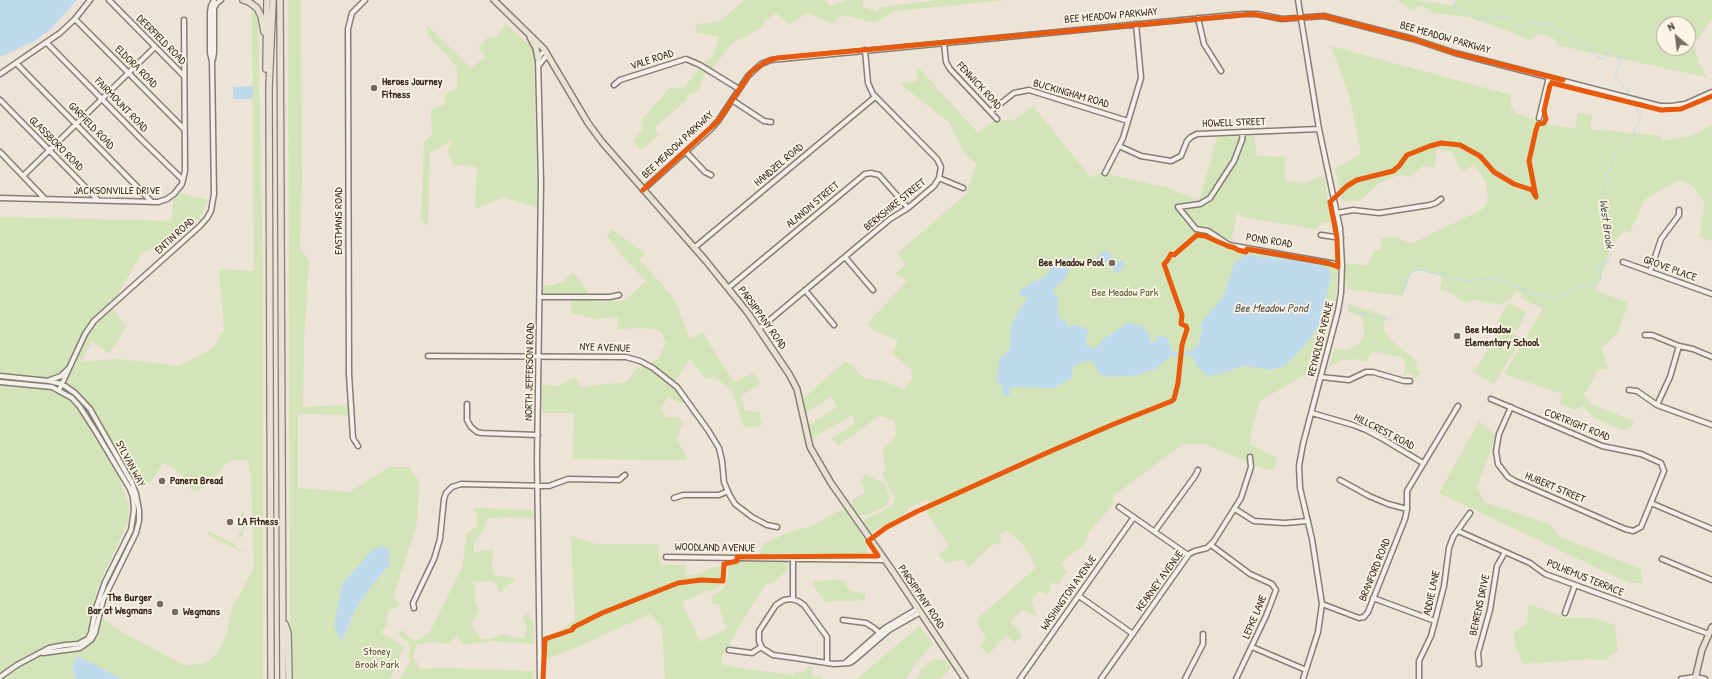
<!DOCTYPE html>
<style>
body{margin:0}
#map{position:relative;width:1712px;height:679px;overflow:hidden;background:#ede3d7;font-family:"Patrick Hand",sans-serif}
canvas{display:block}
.north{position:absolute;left:1656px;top:16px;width:40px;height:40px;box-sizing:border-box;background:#fcf5e5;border:1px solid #afa495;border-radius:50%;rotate:332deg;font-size:11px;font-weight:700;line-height:16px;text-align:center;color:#3b2a1e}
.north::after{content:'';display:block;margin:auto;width:14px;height:18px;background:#796b5f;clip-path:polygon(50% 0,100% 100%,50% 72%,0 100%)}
</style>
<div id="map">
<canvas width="1712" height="679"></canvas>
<div class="north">N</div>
</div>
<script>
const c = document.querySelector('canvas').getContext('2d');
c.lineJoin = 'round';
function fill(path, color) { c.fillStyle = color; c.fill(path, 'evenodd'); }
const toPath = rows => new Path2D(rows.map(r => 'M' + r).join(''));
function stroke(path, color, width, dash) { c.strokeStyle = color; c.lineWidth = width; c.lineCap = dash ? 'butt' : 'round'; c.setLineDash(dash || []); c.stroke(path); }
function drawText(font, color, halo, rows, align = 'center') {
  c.font = font + ' "Patrick Hand",sans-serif'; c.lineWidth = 3.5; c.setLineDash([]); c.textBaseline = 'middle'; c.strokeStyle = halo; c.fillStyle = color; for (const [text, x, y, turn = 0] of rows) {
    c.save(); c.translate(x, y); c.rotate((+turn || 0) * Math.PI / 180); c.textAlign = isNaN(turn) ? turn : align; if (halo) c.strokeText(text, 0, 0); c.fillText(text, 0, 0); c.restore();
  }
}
fill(toPath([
 [288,0,301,0,302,182,300,248,309,261,304,338,303,407,348,405,348,415,298,414,298,488,349,492,390,467,409,467,419,481,417,524,393,597,400,605,389,610,386,621,387,627,380,632,405,647,390,679,292,679,290,641],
 [390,565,371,586,355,611,343,640,342,584],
 [743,0,825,0,831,6,847,0,863,0,863,7,877,12,880,7,938,0,1006,0,895,11,875,23,847,16,837,17,834,24,808,13,789,24,776,13,764,21,762,28,732,43,717,63,703,77,699,90,686,96,687,100,654,128,659,135,641,150,633,141,643,129,642,119,670,88,684,88,698,70,713,56,719,37,697,33,695,24,718,22,739,5],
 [1397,0,1415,0,1453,6,1457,0,1712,0,1712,19,1694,44,1698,62,1707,77,1560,46,1553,38,1539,34,1529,40,1509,31,1468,17,1432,13,1422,5,1411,10],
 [1664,24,1688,24,1688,48,1664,48],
 [252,10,258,20,263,271,263,679,122,679,77,656,72,667,76,679,0,679,0,217,172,221,173,200,181,193,208,200,199,219,190,222,183,234,141,254,120,290,113,310,126,327,109,354,92,341,81,362,119,359,178,366,212,349,224,330,219,269,254,271],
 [236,459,248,461,251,477,254,567,231,611,227,634,219,651,209,661,201,664,184,665,129,636,91,611,97,590,128,521,129,506,120,480,150,483,163,463,174,468,177,473,188,479,190,489,196,491,211,483,225,464],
 [506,24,533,48,538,208,503,197,475,209,477,167,453,164,448,152,452,140,430,153,428,226,421,221,424,142,432,135,431,110,446,104,444,95,457,88,457,67,428,35,427,25,471,68,486,57,478,48,488,37,496,38],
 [1331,46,1511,95,1511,107,1516,113,1541,123,1575,129,1578,113,1592,115,1590,129,1662,136,1660,141,1691,136,1712,125,1712,241,1699,237,1705,204,1693,186,1679,180,1645,199,1630,232,1624,231,1612,244,1596,291,1627,302,1626,310,1617,334,1601,348,1608,369,1598,370,1584,395,1590,404,1634,421,1631,427,1623,430,1594,418,1583,406,1574,410,1560,404,1562,394,1504,374,1543,309,1521,298,1521,292,1515,292,1511,299,1499,305,1478,300,1463,302,1453,294,1440,289,1443,276,1418,270,1411,273,1402,296,1348,289,1345,280,1345,264,1368,265,1375,250,1381,250,1381,238,1396,237,1411,244,1483,209,1488,202,1486,182,1474,165,1462,171,1452,151,1436,149,1435,167,1423,166,1409,177,1401,174,1379,183,1360,201,1342,201,1335,169,1361,154,1349,94],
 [917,66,978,133,995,120,1014,120,1033,106,1091,178,1100,172,1168,188,1199,201,1217,137,1254,136,1257,156,1285,157,1285,180,1302,184,1324,175,1331,222,1321,223,1316,229,1242,217,1237,212,1231,246,1327,263,1338,268,1335,304,1318,367,1260,401,1251,431,1250,444,1277,458,1274,470,1262,468,1204,444,1183,444,1112,497,1114,504,1090,530,1084,546,1069,556,1061,565,1067,571,1058,585,1051,582,1048,595,1039,591,1031,601,1037,616,1022,610,1010,623,1019,629,1022,637,1015,642,1006,636,988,655,980,646,986,638,977,622,980,616,1036,568,1022,543,1007,531,1000,534,1001,543,992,545,968,568,964,560,947,563,938,555,949,546,927,513,929,499,909,507,904,515,870,533,862,521,892,506,895,498,882,474,886,469,882,449,893,441,896,433,894,420,879,416,838,446,832,439,855,423,852,415,811,439,808,426,837,407,831,396,805,414,802,400,845,361,853,366,865,379,881,380,904,389,912,379,911,369,893,354,898,340,874,331,868,323,907,281,895,274,905,265,898,253,966,194,976,164,966,155,950,123,900,84,917,81],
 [612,229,646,254,639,259,674,298,689,338,704,333,710,345,734,382,754,373,760,384,741,396,745,411,759,412,762,425,744,428,732,390,713,376,706,379,690,359,672,386,684,399,681,404,668,397,661,408,666,417,678,417,683,423,677,439,688,460,573,459,574,413,542,413,542,385,557,386,576,377,580,387,626,382,638,368,658,359,666,343,660,330,641,328,617,329,618,317,595,319,571,313,571,294,541,294,544,285,552,285,563,282,573,272,595,302,624,301,646,281,621,255,607,236],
 [1509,303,1526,312,1517,331,1498,322,1507,304],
 [1348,304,1386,316,1383,330,1393,342,1417,361,1416,368,1421,373,1415,379,1410,373,1403,376,1406,362,1401,357,1372,351,1366,362,1355,359,1341,360,1329,368,1334,348,1347,351,1359,344,1364,335,1362,317,1348,312],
 [1502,327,1522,338,1494,384,1474,372],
 [1479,421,1496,436,1477,487,1484,502,1549,524,1560,537,1641,569,1642,583,1629,583,1439,493],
 [865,475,884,483,889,496,888,505,870,514,857,516,852,507,853,499,865,493,861,481],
 [474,508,532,510,534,518,503,517,487,519,483,532,474,543,474,552,493,549,494,556,491,560,494,575,516,579,499,593,497,584,489,581,473,582,475,589,475,603,479,610,472,624,481,639,491,639,503,634,518,638,525,638,527,628,523,617,528,613,533,623,534,644,492,641,464,645,457,636,449,644,433,642,417,644,413,658,418,663,420,669,442,668,534,671,533,679,401,679,411,660,408,657,410,652,410,644,398,633,404,630,408,637,416,641,430,632,462,568,467,532,476,528,478,517],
 [844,508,869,546,866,549,870,558,836,558,759,555,763,544,787,533,812,526],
 [243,511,244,515,242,520,247,521,247,526,243,529,243,536,237,539,234,546,242,551,246,550,246,548,247,549,245,551,243,552,240,551,208,535,208,531,234,544,245,522,239,519],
 [571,536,597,544,658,544,660,565,685,565,686,576,700,574,710,568,723,566,722,583,716,589,706,591,682,602,700,642,726,629,719,604,713,604,711,596,722,590,727,582,729,561,788,562,787,571,784,573,774,582,766,584,740,625,721,659,722,664,737,668,794,675,795,672,803,673,807,668,812,666,813,677,819,675,823,679,665,679,662,627,650,614,570,650,546,659,543,637,563,629,575,620],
 [843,580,849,590,865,594,865,600,826,602,813,586,814,581],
 [1529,604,1566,618,1593,618,1615,625,1618,651,1605,660,1589,659,1523,664,1515,647,1514,632,1527,623],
 [919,626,929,638,933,645,914,665,906,679,857,679],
 [934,659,945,660,951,668,940,679,916,679,921,669]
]), '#d3e4b8');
fill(toPath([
 [0,0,77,0,51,29,35,41,0,57],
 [253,86,253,99,233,99,233,87],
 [1106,250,1117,263,1121,260,1125,266,1117,274,1106,261,1102,264,1096,258],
 [1245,255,1314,263,1329,269,1331,277,1319,326,1307,343,1286,365,1272,370,1244,366,1209,377,1198,368,1193,357,1185,355,1185,352,1194,350,1199,342,1202,330,1200,324,1219,302,1225,292,1234,264],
 [1071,257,1071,266,1066,277,1051,292,1058,296,1058,313,1062,322,1066,320,1068,322,1066,325,1068,327,1075,325,1082,326,1088,330,1086,339,1087,346,1094,348,1097,347,1104,338,1129,322,1143,327,1149,334,1151,342,1155,342,1159,335,1168,338,1172,352,1179,353,1179,356,1172,356,1161,364,1156,370,1150,370,1139,375,1118,377,1102,376,1096,368,1093,362,1088,360,1072,367,1073,373,1071,379,1053,388,1009,387,1011,393,1008,398,1002,391,1002,385,996,382,999,359,1010,349,1011,325,1023,304,1028,300,1026,297,1019,296,1021,289,1047,275,1053,261],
 [381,546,389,549,390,565,371,586,355,611,342,641,334,626,342,584,371,551],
 [77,656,96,665,122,679,76,679,72,667]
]), '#c0daed');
stroke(toPath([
 [1454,0,1454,4,1457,10,1471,14,1477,19,1509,17,1519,28,1534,23,1545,25,1549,22,1554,29,1562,32,1576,43,1589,46,1598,58,1604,59,1608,52,1619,56,1620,63,1615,76,1627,91,1630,97],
 [1402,295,1409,274,1412,271,1417,269,1465,281,1490,278,1498,279,1516,287,1518,286,1521,289,1557,299,1568,294,1582,284,1591,287,1602,278,1599,272,1595,269,1596,266,1609,261,1612,249,1602,196,1604,185,1615,153,1620,147,1632,140,1635,128,1640,121,1640,115,1631,99],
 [1347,306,1352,311,1362,314,1389,319,1394,316]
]), '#c0daed', 1);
const minor = toPath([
 [109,0,183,75],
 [1298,0,1319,129,1340,228,1342,265,1341,293,1338,311,1303,444,1299,466,1300,488,1312,539,1322,604,1318,632,1303,679],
 [1198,18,1204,44,1221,71],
 [75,19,184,129],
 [47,43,143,141,183,180],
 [944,43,946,62,950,69,997,119],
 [213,59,214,52,214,8,217,3,221,0],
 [16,63,152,202],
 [539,65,547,55],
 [0,74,60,33,75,19,90,0],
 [614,85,620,80,686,59,700,65,739,89],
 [0,100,98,200],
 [732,100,764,121,771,122],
 [991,111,1014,93,1029,90,1128,121],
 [1539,118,1549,77],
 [1243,132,1242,140,1234,161,1210,198,1200,204,1178,207,1196,229,1208,231,1229,245,1342,265],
 [1119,146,1141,156,1171,161,1181,156,1187,141,1191,137,1197,134,1319,129],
 [0,152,45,199],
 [686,152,705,172,711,175],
 [1105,173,1123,138,1141,78,1136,24],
 [23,176,155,47],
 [939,178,963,188],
 [643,190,711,129,718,121,748,76,761,64,771,60,1243,14,1257,14,1282,19,1324,16,1413,39,1455,53,1660,106,1672,106,1685,104,1712,92],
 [0,198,158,202,167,199,174,194,182,184,185,171,184,20],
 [1337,213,1353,210,1379,213,1430,205,1436,203,1441,199],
 [1321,235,1341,238],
 [694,248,875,97],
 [845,257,873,290],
 [1623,262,1712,294],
 [1650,272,1661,239,1679,215,1679,210],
 [728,288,865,174,871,173,879,175,908,208],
 [805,290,834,325],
 [540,297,610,297,619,295],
 [759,329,890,219,908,208,934,186,939,178,941,167,937,159,873,94,868,83,865,50],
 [1645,335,1652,335,1679,346,1670,377,1657,405],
 [1679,346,1693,349,1712,357],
 [428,356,626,357,640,361,653,368,677,387,708,430,719,448,722,461,724,482,729,494,735,504,752,517,767,525,777,527],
 [0,376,49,381,62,384,75,393,90,409,132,483,136,494,139,510,139,521,136,533,103,600,95,633,91,640,80,648,43,653],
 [1321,377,1349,380,1366,372,1373,372,1404,381,1410,381],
 [50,380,61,376,68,369],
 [0,382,52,387,72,398,80,407,96,432,130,489,133,497,134,510,131,530,105,582,96,608,91,633,88,639,78,644,65,645,49,648,17,665,0,677],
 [59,390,85,334,94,321,200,226,207,218,211,211,214,194,212,61,210,53,210,12,211,6,214,0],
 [1629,390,1637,391,1657,405,1712,425],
 [1491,399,1602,446,1641,454,1661,463,1664,471,1641,527,1633,531,1625,529,1515,481,1508,477,1498,464,1496,451,1499,434,1511,407],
 [467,404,467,420,471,427,477,432,482,433,538,435],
 [1312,413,1353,425,1366,430,1383,439,1423,463],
 [358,446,353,438,349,374,348,29,352,13,365,0],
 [1340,480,1369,496,1388,504,1407,509],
 [674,498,683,495,719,495,728,491],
 [1651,503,1712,529],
 [1119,507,1188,555],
 [1235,509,1254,521,1285,523,1308,521],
 [1155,531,1195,476,1198,470],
 [1458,531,1530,563,1545,574,1709,634],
 [1211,545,1250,574,1272,584,1276,590,1266,616,1236,679],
 [666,557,884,560],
 [1662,559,1712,580],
 [1079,596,1133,634],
 [1373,598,1435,621],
 [793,599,793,559],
 [1322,604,1359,618,1364,617,1368,612,1405,519,1407,509,1407,491,1458,406],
 [414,608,413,603,434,559,440,539,444,499,446,493,452,487,461,484,549,486,568,479,619,480,625,475],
 [1565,613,1575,585],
 [843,620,866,623,874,628,882,635],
 [1252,647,1306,670],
 [729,650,752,653,761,647],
 [827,663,827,637,804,605,798,601,791,599,784,600,776,605,759,631,759,641,762,648,773,655,795,658,827,663,834,664,849,663,853,661,889,630,919,613],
 [845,663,885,628,917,609],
 [1479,664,1478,653,1490,610,1497,566,1505,552],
 [540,679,537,459,541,183,538,59,541,54,545,51],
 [1020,679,1134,517],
 [1101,679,1189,554,1195,551,1207,548,1214,541,1241,498,1251,467,1250,457],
 [1185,679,1203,644,1203,634],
 [1419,679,1419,661,1431,636,1435,621,1444,586,1449,548,1453,537,1470,513],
 [1681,679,1695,677,1705,679]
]);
const major = toPath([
 [494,0,544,49,588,123,602,142,706,261,748,313,789,374,797,389,810,447,831,483,892,570,965,679],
 [530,37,536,48,538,59],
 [1695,679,1702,650,1712,627]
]);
const highway = toPath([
 [243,0,249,2,257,8,261,16,264,32],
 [280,0,283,679],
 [266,69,267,0],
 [285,624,288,633,289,679],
 [271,679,269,87,273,0]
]);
stroke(minor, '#867e76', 7);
stroke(major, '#867e76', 8);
stroke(highway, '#867e76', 8);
stroke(minor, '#f4f0e9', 4);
stroke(major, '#e8e2d2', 5);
stroke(highway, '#e8e2d2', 5.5);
stroke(toPath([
 [643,190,718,121,751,72,767,61,777,58,1252,14,1282,19,1324,16,1413,39,1455,53,1563,80],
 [543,679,545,639,572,630,574,627,602,613,678,583,701,580,723,581,724,564,737,561,737,557,878,556,868,541,887,527,916,512,1051,451,1114,424,1172,401,1174,399,1178,383,1182,345,1187,329,1186,326,1181,324,1182,315,1164,264,1167,261,1171,254,1174,255,1197,235,1205,236,1228,246,1235,248,1238,250,1246,252,1247,249,1284,255,1328,263,1338,267,1337,238,1330,202,1347,186,1357,180,1393,171,1399,166,1407,155,1430,146,1441,143,1460,145,1480,156,1494,172,1514,184,1532,190,1536,197,1529,161,1536,130,1538,124,1544,123,1546,119,1544,111,1550,85,1552,83,1661,110,1681,109,1712,96]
]), '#e8590c', 5);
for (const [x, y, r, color] of [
 [374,88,4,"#796b5f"],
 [1112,263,4,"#796b5f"],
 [1457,336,4,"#796b5f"],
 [162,481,4,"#796b5f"],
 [230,522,4,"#796b5f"],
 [160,604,4,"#796b5f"],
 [175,612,4,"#796b5f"]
]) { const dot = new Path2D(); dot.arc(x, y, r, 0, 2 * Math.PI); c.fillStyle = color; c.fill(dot); stroke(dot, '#fcf5e5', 1.5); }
drawText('11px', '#3b2a1e', '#fcf5e5', [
 ["BEE MEADOW PARKWAY",1111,16,-5],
 ["BEE MEADOW PARKWAY",1445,38,16],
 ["DEERFIELD ROAD",161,40,45],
 ["VALE ROAD",652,60,-18],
 ["ELDORA ROAD",136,67,45],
 ["FENWICK ROAD",979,86,47],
 ["BUCKINGHAM ROAD",1071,94,16],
 ["FAIRMOUNT ROAD",121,105,46],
 ["HOWELL STREET",1234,123,-2],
 ["GARFIELD ROAD",91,126,46],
 ["GLASSBORO ROAD",56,144,45],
 ["BEE MEADOW PARKWAY",678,145,-43],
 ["HANDZEL ROAD",779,165,-40],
 ["JACKSONVILLE DRIVE",117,191],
 ["ALANON STREET",813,205,-40],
 ["BERKSHIRE STREET",895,205,-39],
 ["EASTMANS ROAD",339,221,-90],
 ["ENTIN ROAD",175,236,-42],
 ["POND ROAD",1269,241,9],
 ["GROVE PLACE",1670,269,20],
 ["PARSIPPANY ROAD",762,318,54],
 ["REYNOLDS AVENUE",1321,339,-76],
 ["NYE AVENUE",605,348,2],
 ["NORTH JEFFERSON ROAD",530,372,-89],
 ["CORTRIGHT ROAD",1577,425,22],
 ["HILLCREST ROAD",1384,432,27],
 ["SYLVAN WAY",130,464,62],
 ["HUBERT STREET",1555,488,23],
 ["WOODLAND AVENUE",715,548,1],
 ["BRANFORD ROAD",1375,570,-68],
 ["POLHEMUS TERRACE",1585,578,22],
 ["KEARNEY AVENUE",1160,581,-54],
 ["WASHINGTON AVENUE",1069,593,-55],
 ["ADDIE LANE",1432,593,-78],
 ["PARSIPPANY ROAD",921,597,56],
 ["BEHRENS DRIVE",1480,605,-78],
 ["LEFKE LANE",1255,617,-67]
]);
drawText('bold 11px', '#3b2a1e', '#fcf5e5', [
 ["Heroes Journey",382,82],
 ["Fitness",382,95],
 ["Bee Meadow Pool",1104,263,"right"],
 ["Bee Meadow",1465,330],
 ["Elementary School",1465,343],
 ["Panera Bread",170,481],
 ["LA Fitness",238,522],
 ["The Burger",152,598,"right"],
 ["Bar at Wegmans",152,611,"right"],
 ["Wegmans",183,612]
], 'left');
drawText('11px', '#5c593e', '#fcf5e5', [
 ["Bee Meadow Park",1125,293],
 ["Stoney",377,652],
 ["Brook Park",377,665]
]);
drawText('italic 12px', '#575554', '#fcf5e5', [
 ["West Brook",1606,224,82],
 ["Bee Meadow Pond",1271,309]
]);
</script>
